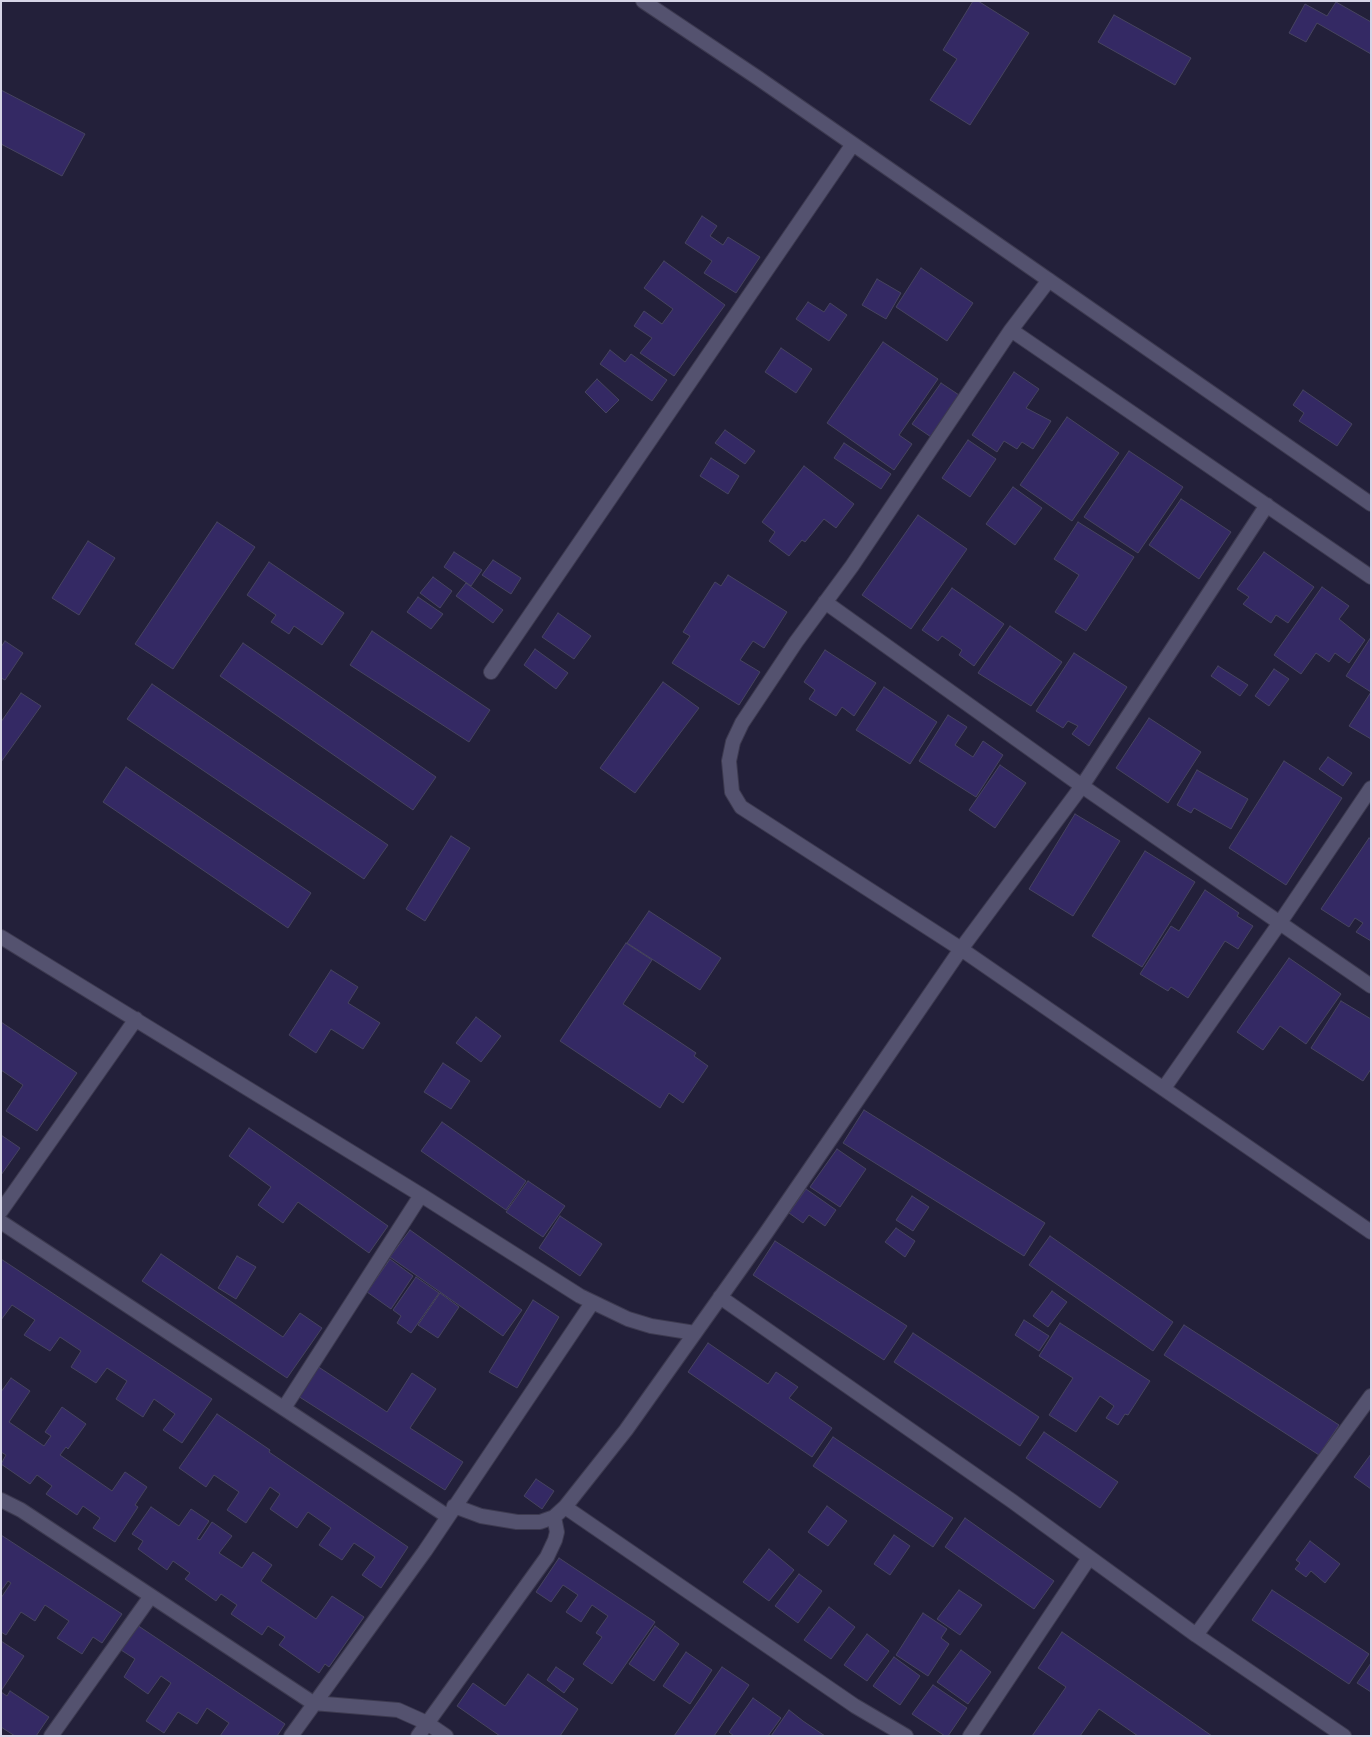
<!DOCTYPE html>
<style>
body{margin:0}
#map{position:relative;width:1372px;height:1737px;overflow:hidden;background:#23203a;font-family:"Space Grotesk",sans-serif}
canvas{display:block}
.frame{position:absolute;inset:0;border:2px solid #d6d5e6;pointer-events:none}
</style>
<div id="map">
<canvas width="1372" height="1737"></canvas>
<div class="frame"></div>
</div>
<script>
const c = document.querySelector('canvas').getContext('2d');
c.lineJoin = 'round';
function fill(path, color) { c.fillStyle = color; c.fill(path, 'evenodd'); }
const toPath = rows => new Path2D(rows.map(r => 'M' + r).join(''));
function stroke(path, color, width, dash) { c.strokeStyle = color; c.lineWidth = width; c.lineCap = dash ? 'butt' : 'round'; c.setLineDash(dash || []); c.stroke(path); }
const building = toPath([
 [973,1,978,1,1029,33,970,125,930,100,957,59,943,50,973,1],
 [1336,2,1371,22,1371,54,1317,23,1306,42,1289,33,1305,4,1327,16,1336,2],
 [1114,15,1191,58,1175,85,1098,42,1114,15],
 [1,90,85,134,62,176,1,144,1,90],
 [702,216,717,226,710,236,723,245,728,237,760,257,736,293,704,273,712,261,685,243,702,216],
 [664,261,725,305,674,376,640,353,652,338,634,326,644,311,662,324,673,309,644,288,664,261],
 [921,268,973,303,947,341,896,307,921,268],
 [877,279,901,293,886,319,862,305,877,279],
 [808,302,824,312,830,303,847,315,829,341,796,319,808,302],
 [883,342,938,379,899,435,912,444,894,470,827,423,883,342],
 [781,348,812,369,796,393,765,372,781,348],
 [610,350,625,362,631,354,667,380,652,401,600,364,610,350],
 [1014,372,1039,389,1026,408,1051,421,1033,449,1022,442,1017,449,1004,441,997,452,972,435,1014,372],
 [597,379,619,400,606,413,585,392,597,379],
 [941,383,962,397,934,439,912,424,941,383],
 [1303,390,1352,424,1337,446,1299,421,1304,413,1293,405,1303,390],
 [1067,417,1119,453,1072,521,1020,485,1067,417],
 [725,430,755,451,745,464,715,443,725,430],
 [968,440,996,459,970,497,942,478,968,440],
 [844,443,891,474,881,489,834,458,844,443],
 [1129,451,1183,487,1138,553,1084,517,1129,451],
 [711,458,739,476,728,494,700,476,711,458],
 [804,466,854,504,836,528,824,519,805,542,802,540,789,556,769,541,775,532,762,522,804,466],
 [1013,487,1042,508,1015,545,986,524,1013,487],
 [1181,499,1231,532,1199,579,1149,545,1181,499],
 [918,515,967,549,911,629,862,595,918,515],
 [217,522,255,547,173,669,135,644,217,522],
 [1078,522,1134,557,1086,631,1055,612,1079,575,1054,559,1078,522],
 [88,541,115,558,79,615,52,598,88,541],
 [454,552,482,570,471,586,444,567,454,552],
 [1264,552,1314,587,1288,623,1276,615,1271,623,1243,604,1249,597,1237,589,1264,552],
 [493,560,521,578,511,594,482,575,493,560],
 [269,562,344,613,322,645,294,626,289,634,271,622,276,615,247,595,269,562],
 [728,575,787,612,764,648,753,641,740,660,760,672,739,705,672,663,690,636,683,632,715,582,721,586,728,575],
 [433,577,452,591,440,608,420,593,433,577],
 [466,583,503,610,493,623,456,596,466,583],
 [1322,587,1349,606,1339,619,1365,640,1349,663,1335,653,1329,662,1316,653,1301,674,1274,655,1322,587],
 [952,588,1004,624,974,666,959,655,962,650,942,636,938,641,922,630,952,588],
 [418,597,443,614,431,629,407,612,418,597],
 [558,613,591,636,574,659,542,637,558,613],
 [1010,626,1062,662,1031,706,978,673,1010,626],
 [372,631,490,710,469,742,350,665,372,631],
 [1371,637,1371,739,1349,726,1371,692,1346,676,1371,637],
 [5,641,23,653,5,680,1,678,1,647,5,641],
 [243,643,436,777,413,810,220,676,243,643],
 [535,649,568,673,556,689,524,665,535,649],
 [825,650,876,683,854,716,842,707,836,716,809,699,815,690,804,682,825,650],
 [1074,653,1127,687,1089,746,1072,734,1078,726,1068,721,1063,728,1036,711,1074,653],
 [1218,666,1248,685,1240,696,1211,676,1218,666],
 [1274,669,1289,679,1269,706,1255,696,1274,669],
 [663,682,699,708,635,793,600,768,663,682],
 [152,684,388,845,364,879,127,719,152,684],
 [884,687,937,722,910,764,856,730,884,687],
 [21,693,41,706,1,762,1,722,21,693],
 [948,715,967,727,955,745,973,757,983,741,1003,755,976,797,919,761,948,715],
 [1149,718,1201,752,1168,803,1116,768,1149,718],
 [1328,757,1352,773,1343,786,1319,769,1328,757],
 [1284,761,1342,798,1286,885,1229,848,1284,761],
 [1000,765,1026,783,995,828,969,810,1000,765],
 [126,767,311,893,288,928,103,802,126,767],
 [1197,770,1248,799,1231,829,1194,808,1191,813,1177,805,1197,770],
 [1075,814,1120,841,1073,916,1029,889,1075,814],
 [451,836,470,848,425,921,406,909,451,836],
 [1369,838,1371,839,1371,941,1356,932,1363,923,1355,918,1349,927,1321,909,1369,838],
 [1145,851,1195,882,1142,967,1092,936,1145,851],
 [1205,890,1239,913,1237,916,1253,926,1238,949,1225,941,1188,998,1171,987,1168,991,1140,974,1171,926,1179,931,1205,890],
 [649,911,721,958,700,990,627,943,649,911],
 [626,943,652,960,623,1004,696,1053,694,1056,708,1066,683,1103,669,1093,660,1108,560,1041,626,943],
 [1289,958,1341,994,1306,1044,1280,1026,1263,1050,1237,1032,1289,958],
 [331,970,358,987,348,1003,380,1023,363,1049,331,1029,316,1053,289,1035,331,970],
 [1341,1001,1371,1019,1371,1069,1363,1081,1311,1048,1341,1001],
 [476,1017,501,1036,481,1062,456,1043,476,1017],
 [1,1022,77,1073,37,1131,6,1111,23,1085,1,1070,1,1022],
 [443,1063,470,1081,451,1109,424,1092,443,1063],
 [864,1110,1045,1223,1024,1256,843,1143,864,1110],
 [442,1122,526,1181,506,1210,421,1151,442,1122],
 [249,1128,388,1226,369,1253,298,1202,283,1223,258,1205,271,1187,229,1156,249,1128],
 [1,1135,20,1148,1,1175,1,1135],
 [837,1149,866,1169,840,1207,810,1187,837,1149],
 [528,1181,565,1206,543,1237,506,1212,528,1181],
 [806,1189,836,1210,825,1226,809,1215,803,1223,789,1213,806,1189],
 [912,1196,929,1207,913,1231,896,1220,912,1196],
 [560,1216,602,1244,580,1276,539,1248,560,1216],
 [896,1228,915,1241,905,1257,885,1242,896,1228],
 [410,1230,522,1310,503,1336,390,1257,410,1230],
 [1050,1236,1173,1322,1153,1351,1029,1265,1050,1236],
 [775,1241,907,1326,884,1360,753,1275,775,1241],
 [161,1254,283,1337,300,1313,322,1328,287,1378,142,1281,161,1254],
 [237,1256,256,1267,236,1299,218,1288,237,1256],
 [1,1259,212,1399,182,1443,163,1430,175,1414,154,1399,143,1417,116,1399,127,1381,107,1368,96,1383,71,1367,81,1351,60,1337,50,1351,24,1335,35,1320,12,1305,1,1320,1,1259],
 [390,1259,413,1276,391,1309,367,1292,390,1259],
 [416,1277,439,1293,411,1333,397,1323,401,1316,393,1310,416,1277],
 [1052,1291,1067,1302,1048,1327,1033,1316,1052,1291],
 [440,1293,459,1307,438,1338,418,1325,440,1293],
 [533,1300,559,1317,517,1388,489,1372,533,1300],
 [1024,1320,1049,1336,1039,1351,1015,1335,1024,1320],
 [1060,1323,1150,1381,1128,1415,1125,1414,1118,1425,1106,1418,1114,1406,1100,1396,1076,1432,1049,1415,1073,1378,1039,1356,1060,1323],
 [1184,1325,1339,1425,1319,1455,1164,1355,1184,1325],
 [913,1333,1039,1417,1020,1446,894,1362,913,1333],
 [708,1343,768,1384,776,1372,798,1387,789,1398,832,1428,812,1457,688,1372,708,1343],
 [317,1366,387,1412,412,1373,436,1389,410,1428,463,1462,445,1490,298,1396,317,1366],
 [11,1378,30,1391,9,1422,44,1446,51,1436,45,1432,62,1407,86,1424,68,1449,66,1447,60,1455,112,1491,125,1472,147,1487,135,1505,138,1507,115,1542,93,1528,100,1518,83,1506,77,1515,46,1494,52,1486,37,1475,30,1484,1,1464,6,1455,1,1452,1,1392,11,1378],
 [217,1414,270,1450,269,1452,408,1547,381,1588,362,1575,375,1557,354,1543,342,1560,319,1545,331,1528,308,1512,297,1528,270,1509,280,1494,270,1487,246,1523,227,1510,239,1492,214,1475,206,1487,179,1468,217,1414],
 [1044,1432,1118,1482,1100,1508,1026,1458,1044,1432],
 [833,1437,953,1518,933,1547,813,1466,833,1437],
 [1371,1454,1371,1489,1354,1477,1371,1454],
 [536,1479,554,1491,542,1509,524,1496,536,1479],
 [827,1506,847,1521,828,1546,808,1532,827,1506],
 [151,1507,179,1526,191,1509,209,1521,197,1539,200,1540,212,1522,232,1536,219,1553,242,1568,253,1552,272,1565,261,1581,316,1619,332,1596,364,1617,329,1667,325,1664,319,1673,279,1645,285,1637,268,1626,262,1635,231,1614,237,1605,221,1594,216,1601,185,1579,190,1573,173,1561,167,1570,138,1549,143,1541,132,1534,151,1507],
 [965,1518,1054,1581,1034,1609,945,1547,965,1518],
 [1,1535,122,1614,102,1643,93,1637,82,1654,57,1638,69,1621,45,1605,35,1621,21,1612,6,1635,1,1632,1,1598,11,1583,8,1581,1,1591,1,1535],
 [894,1535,910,1546,890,1575,874,1564,894,1535],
 [1310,1541,1340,1564,1325,1583,1311,1571,1306,1577,1295,1569,1300,1563,1296,1560,1310,1541],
 [769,1549,794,1570,769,1601,743,1582,769,1549],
 [559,1558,655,1622,612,1684,583,1664,602,1637,596,1633,608,1616,592,1605,581,1622,566,1612,578,1595,563,1585,551,1602,536,1592,559,1558],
 [799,1574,822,1591,798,1623,775,1606,799,1574],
 [959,1590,982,1605,960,1635,937,1619,959,1590],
 [1272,1590,1369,1654,1349,1684,1252,1620,1272,1590],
 [829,1607,855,1627,831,1659,804,1640,829,1607],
 [923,1613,947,1629,941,1638,949,1644,928,1676,896,1655,923,1613],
 [137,1625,285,1724,277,1736,220,1736,229,1723,207,1708,197,1724,178,1712,164,1733,146,1721,171,1683,161,1676,148,1694,124,1677,135,1659,121,1650,137,1625],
 [655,1626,679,1644,654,1681,629,1664,655,1626],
 [1062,1632,1212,1736,1138,1736,1099,1709,1080,1736,1032,1736,1066,1687,1038,1668,1062,1632],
 [867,1634,889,1651,867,1681,844,1665,867,1634],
 [1,1641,24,1656,1,1691,1,1641],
 [961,1650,991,1672,968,1704,937,1682,961,1650],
 [686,1652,712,1670,690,1704,663,1686,686,1652],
 [894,1657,920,1676,900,1705,873,1686,894,1657],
 [1371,1663,1371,1692,1357,1683,1371,1663],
 [556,1667,574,1679,564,1693,547,1680,556,1667],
 [722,1667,749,1685,714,1736,674,1736,722,1667],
 [528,1674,578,1709,560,1736,500,1736,457,1706,473,1683,505,1706,528,1674],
 [933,1685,967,1708,948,1736,945,1736,912,1714,933,1685],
 [10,1691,49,1717,36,1736,15,1736,1,1727,1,1692,7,1696,10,1691],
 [753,1698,781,1718,768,1736,734,1736,729,1732,753,1698],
 [789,1710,803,1721,825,1736,771,1736,789,1710]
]);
fill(building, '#342964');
stroke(building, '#474460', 1);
const minor = toPath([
 [643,1,758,78,1371,504],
 [1049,280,1011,330,852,566,796,642,742,723,733,742,729,761,732,792,741,807,961,949,1371,1232],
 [1011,330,1371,577],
 [825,602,1082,786,1371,986],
 [491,672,853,144],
 [1,937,421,1195,580,1296,628,1319,651,1326,695,1333],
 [1164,1088,1279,924,1371,788],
 [1,1211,136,1019],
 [1,1222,447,1516],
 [720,1297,1012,1501,1196,1635,1344,1736],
 [284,1408,421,1195],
 [1,1500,21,1510,313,1703,398,1710,427,1723,446,1736],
 [454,1506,481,1516,517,1522,540,1522,554,1517,565,1507,626,1430,766,1233,961,949,1082,786,1267,505],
 [565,1507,855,1706,906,1736],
 [1196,1635,1371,1396],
 [51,1736,151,1596],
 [291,1736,425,1551,592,1303],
 [418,1736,547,1557,555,1540,557,1532,554,1517],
 [970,1736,1089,1558]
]);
stroke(minor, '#3d3a50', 16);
stroke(minor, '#54526f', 14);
</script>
